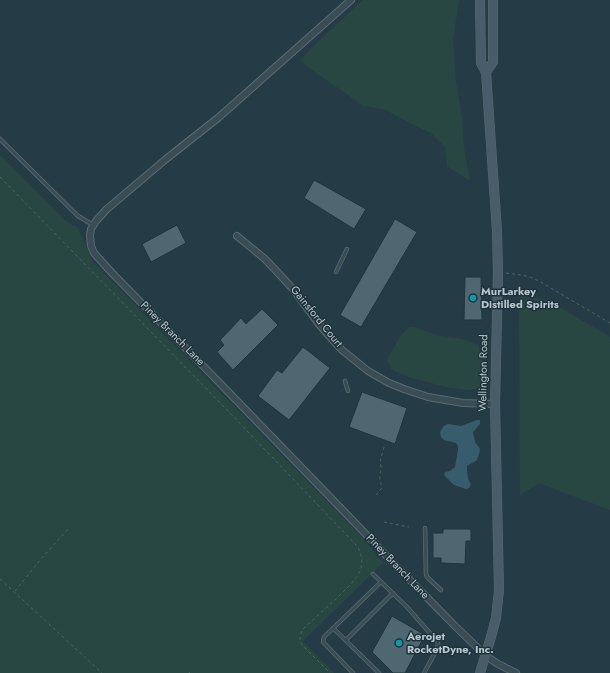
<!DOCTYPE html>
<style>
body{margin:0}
canvas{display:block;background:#253c46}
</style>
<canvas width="610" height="673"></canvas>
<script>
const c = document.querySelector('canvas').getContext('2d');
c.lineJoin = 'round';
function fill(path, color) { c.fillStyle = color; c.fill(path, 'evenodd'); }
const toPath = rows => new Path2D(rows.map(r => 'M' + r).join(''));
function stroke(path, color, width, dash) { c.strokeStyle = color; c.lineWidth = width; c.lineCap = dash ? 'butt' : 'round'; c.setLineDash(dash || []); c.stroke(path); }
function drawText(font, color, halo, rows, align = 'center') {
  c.font = font + ' Jost,sans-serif'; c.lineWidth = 3; c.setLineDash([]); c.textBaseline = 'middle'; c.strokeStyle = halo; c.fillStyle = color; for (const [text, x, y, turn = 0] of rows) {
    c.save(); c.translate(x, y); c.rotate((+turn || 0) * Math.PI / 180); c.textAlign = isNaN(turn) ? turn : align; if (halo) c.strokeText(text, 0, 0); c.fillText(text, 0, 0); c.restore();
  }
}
fill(toPath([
 [363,0,459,0,453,40,456,83,462,117,464,148,470,181,447,166,445,147,431,133,406,121,384,109,364,106,309,68,300,60,324,36],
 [0,155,65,220,72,225,77,226,93,262,364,539,383,563,303,641,334,673,0,673],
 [519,295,547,300,610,337,610,510,539,483,520,495],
 [409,327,414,327,437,335,462,339,478,345,482,362,483,377,480,387,475,389,467,390,446,387,412,378,394,371,390,367,387,360,400,337]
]), '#284742');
fill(toPath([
 [477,420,480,420,480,424,473,432,475,442,480,449,479,454,477,460,467,466,467,470,468,479,471,484,469,488,466,489,454,485,444,475,445,472,450,471,455,467,458,450,458,446,456,443,444,440,441,437,440,433,441,430,444,426,448,424,461,426]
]), '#375c6c');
const building = toPath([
 [314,180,366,209,354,229,304,198,314,180],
 [395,219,417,232,361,327,340,315,395,219],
 [177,225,186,243,151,262,142,244,177,225],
 [465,277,481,277,482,320,464,320,465,277],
 [262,309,278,325,233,370,217,352,224,345,220,340,241,318,246,324,262,309],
 [303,347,330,368,289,420,258,396,277,370,282,373,303,347],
 [362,392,407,408,395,444,349,427,362,392],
 [443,529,471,529,471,541,466,541,465,564,441,563,441,558,433,558,433,533,443,533,443,529],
 [392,616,425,635,405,673,393,673,372,652,392,616]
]);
fill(building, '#4e6771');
stroke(building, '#21343d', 1);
const service = toPath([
 [0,139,78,216,93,225],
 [336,272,347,249],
 [345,381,348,391],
 [425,528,426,574,427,577,441,590],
 [373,574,407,607,436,640,438,644,437,649,424,673],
 [333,628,379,673],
 [346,640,393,593],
 [353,673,323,642,324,637,381,582]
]);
const minor = toPath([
 [351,0,218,118,166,159,107,209,96,221,91,229,90,235,91,246,94,253,112,273,210,373,359,527,396,566,455,626,486,656,498,664,516,673],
 [237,236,265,259,281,276,293,289,318,323,332,339,342,350,368,371,389,383,404,389,428,397,463,403,495,404]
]);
const secondary = toPath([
 [480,0,481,63,486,72,497,231,498,273,495,404,499,590,496,618,491,637,480,673],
 [486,72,493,62,493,0]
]);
stroke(service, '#596a72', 4.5);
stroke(minor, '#596a72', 8);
stroke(secondary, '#596a72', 10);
stroke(toPath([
 [0,177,228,411,358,547,362,558,361,569,358,575,351,584,337,598,303,629,301,633,300,637,300,641,302,645,330,673],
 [506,273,521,275,530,277,539,281,610,323],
 [376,495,382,488,380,480,380,476,381,467,380,461,385,444],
 [384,522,409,527],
 [0,579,102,673],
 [15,591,41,559,68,529],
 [189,673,190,672]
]), '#486560', 1, [3, 3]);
stroke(service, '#3a4d55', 3);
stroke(minor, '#3a4d55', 6);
stroke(secondary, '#485d69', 9);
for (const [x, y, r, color] of [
 [473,298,4,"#0f9aa8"],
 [399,643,4,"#0f9aa8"]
]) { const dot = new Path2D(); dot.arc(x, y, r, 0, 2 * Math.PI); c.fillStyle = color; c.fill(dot); stroke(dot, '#1f323b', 1.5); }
drawText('bold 11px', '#b8c7ce', '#1f323b', [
 ["MurLarkey",481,292],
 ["Distilled Spirits",481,305],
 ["Aerojet",407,637],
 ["RocketDyne, Inc.",407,650]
], 'left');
drawText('11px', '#b8c7ce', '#1f323b', [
 ["Gainsford Court",316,317,51],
 ["Piney Branch Lane",172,334,45],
 ["Wellington Road",484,373,-89],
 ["Piney Branch Lane",397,567,46]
]);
</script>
